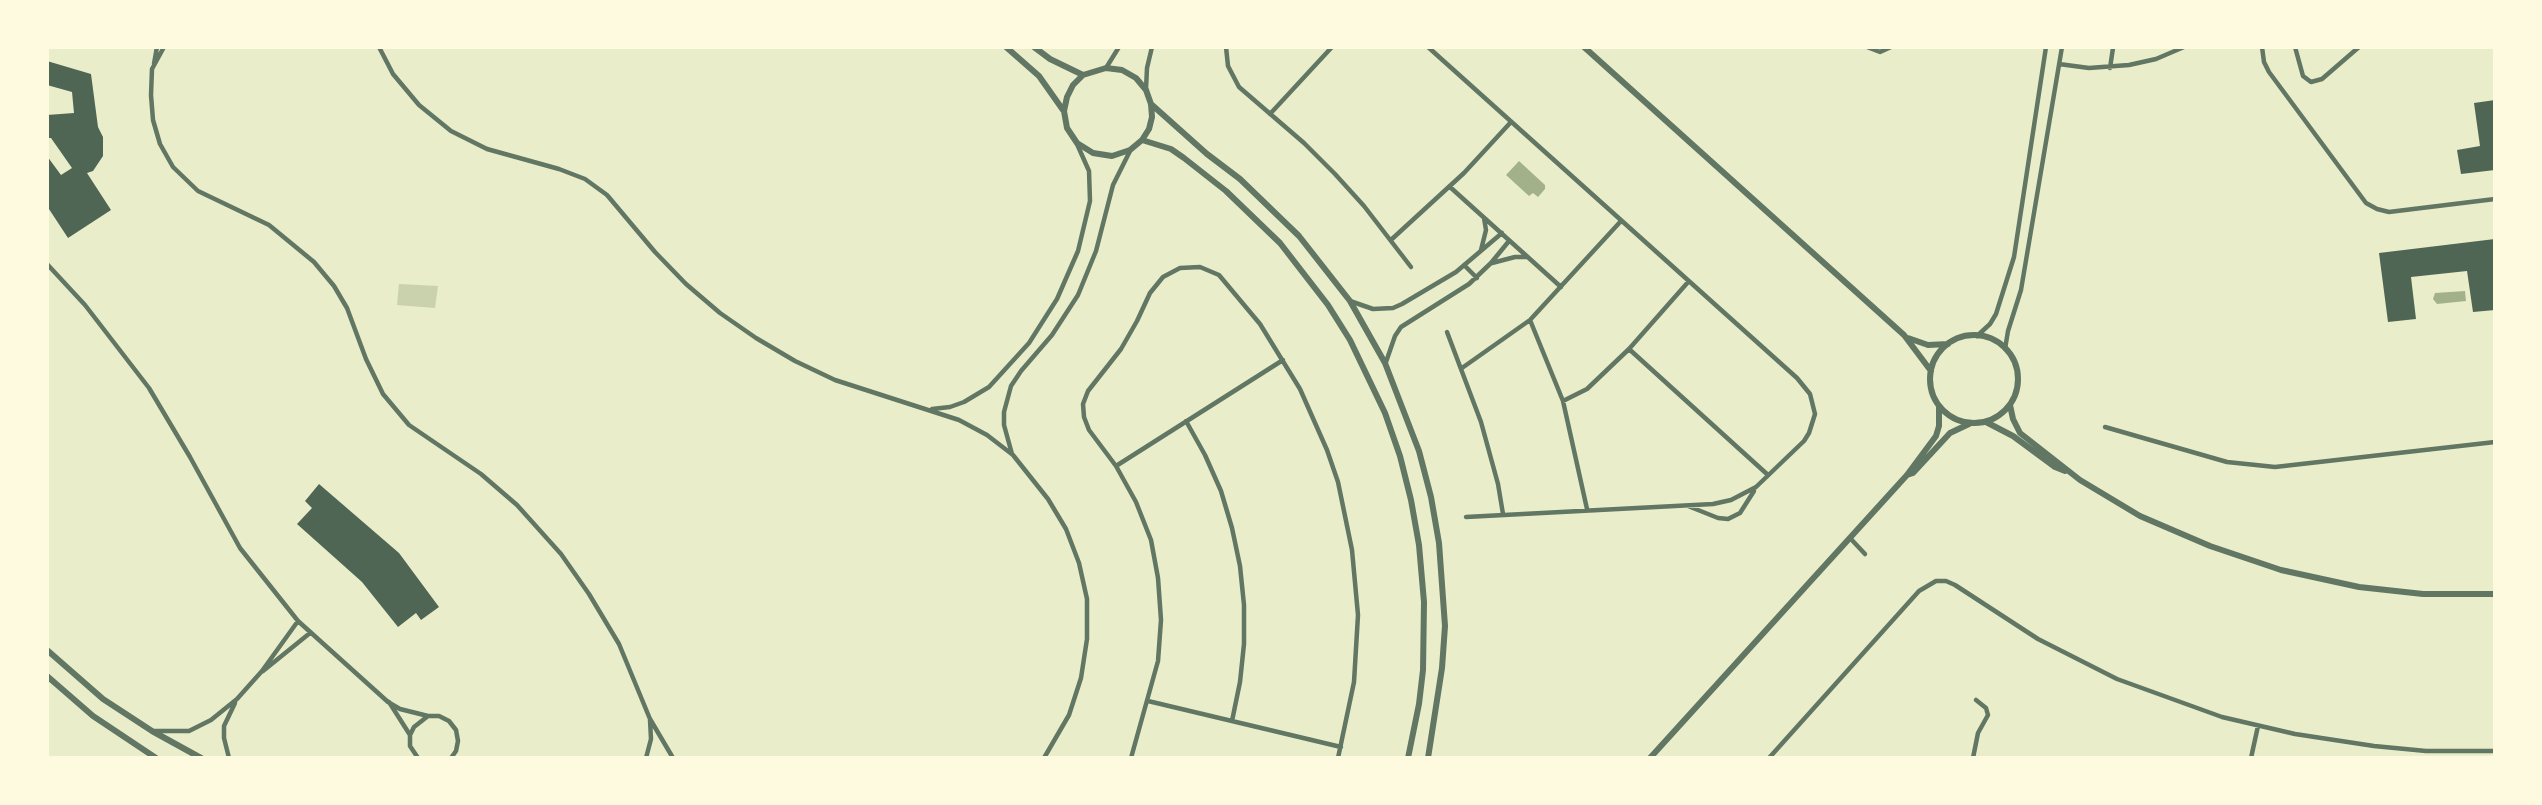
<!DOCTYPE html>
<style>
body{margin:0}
#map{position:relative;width:2542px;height:805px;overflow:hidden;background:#e9edc9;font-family:"IBM Plex Sans",sans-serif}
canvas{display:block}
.frame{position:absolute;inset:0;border:49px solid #fefae0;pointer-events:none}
</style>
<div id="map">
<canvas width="2542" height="805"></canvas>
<div class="frame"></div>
</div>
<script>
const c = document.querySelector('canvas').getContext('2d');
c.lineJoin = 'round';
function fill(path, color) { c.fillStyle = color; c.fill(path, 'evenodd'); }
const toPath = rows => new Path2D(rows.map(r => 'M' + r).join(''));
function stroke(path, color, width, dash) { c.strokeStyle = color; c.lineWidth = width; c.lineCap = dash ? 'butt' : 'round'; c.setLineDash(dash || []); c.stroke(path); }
fill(toPath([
 [399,284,438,286,435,308,397,305]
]), '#cad2ad');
fill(toPath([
 [1519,161,1545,185,1545,189,1538,197,1533,193,1529,196,1506,175],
 [2465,291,2466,301,2437,304,2433,299,2435,293]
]), '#a3b18a');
fill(toPath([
 [47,61,91,74,98,127,103,137,103,156,93,171,87,173,111,210,68,238,47,206,47,156,61,175,72,168,51,138,47,138,47,115,74,113,72,92,47,85],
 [2495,100,2495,170,2461,174,2457,150,2480,146,2474,103],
 [2495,239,2495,310,2473,312,2467,271,2411,277,2416,319,2388,322,2379,253],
 [319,484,399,553,439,607,421,620,416,613,398,627,362,582,297,524,312,508,305,501]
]), '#4f6655');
stroke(toPath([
 [164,47,152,69,151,95,153,120,160,144,173,167,198,191,269,225,314,262,334,286,347,308,366,359,383,394,409,425,481,474,517,505,561,554,589,594,619,644,650,719,673,758],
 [379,47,393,74,419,105,451,131,487,149,559,169,585,179,607,195,655,252,686,284,720,313,756,338,795,361,835,380,959,420,987,435,1013,455,1048,499,1066,529,1079,563,1087,599,1087,639,1081,678,1069,715,1044,758],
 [1226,47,1228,66,1239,87,1304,143,1335,174,1364,206,1411,267],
 [1428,47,1797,378,1810,394,1815,414,1809,433,1804,441,1756,487,1731,500,1713,504,1466,517],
 [1867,47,1880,52,1891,47],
 [2262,47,2264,62,2269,72,2366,203,2377,209,2389,212,2495,199],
 [2295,47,2303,76,2311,82,2322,79,2359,47],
 [154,64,157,47],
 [2059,64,2089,68,2129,65,2156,59,2184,47],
 [1106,68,1119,47],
 [2110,68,2113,48],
 [1146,89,1147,68,1152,47],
 [1270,114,1332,47],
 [1450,187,1561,287],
 [1392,239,1464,173,1511,122],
 [1481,250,1486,230,1484,218],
 [1492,263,1515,257,1527,257],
 [47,264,85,305,149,388,190,457,240,548,298,621,388,702,400,709,428,716],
 [1464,265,1477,278],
 [1350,301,1373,309,1393,308,1402,304,1456,272,1502,233],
 [1530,320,1563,401,1587,509],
 [1447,332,1481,422,1498,484,1503,514],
 [1977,336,1990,324,1996,314,2014,257,2046,47],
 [1629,349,1768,475],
 [2005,349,2008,331,2021,290,2062,47],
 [1386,362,1395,336,1401,327,1469,284,1491,263,1509,241],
 [1462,368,1530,320,1621,221],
 [1563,401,1587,389,1629,349,1689,281],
 [932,409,950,407,964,402,989,387,1029,343,1057,299,1078,251,1090,201,1089,171,1077,144],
 [1186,421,1205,455,1221,491,1232,528,1240,566,1244,605,1244,644,1240,682,1232,721],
 [2105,427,2227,462,2275,467,2495,442],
 [1012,454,1004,425,1004,412,1011,386,1021,371,1052,335,1078,295,1096,251,1113,185,1130,151],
 [1116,466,1283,360],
 [1688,506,1718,518,1728,519,1740,513,1754,491],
 [1850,538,1865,554],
 [263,671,310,633],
 [1148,701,1341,747],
 [389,702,410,735],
 [155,731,189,731,211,720,237,699,262,671,298,621],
 [229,758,224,738,224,726,235,703],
 [418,758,410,746,410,735,414,727,428,716,439,716,449,721,456,730,458,741,456,751,451,758],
 [646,758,651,739,650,720],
 [1131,758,1158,661,1161,620,1158,578,1151,540,1136,502,1116,466,1089,430,1084,417,1083,404,1088,391,1121,349,1137,321,1150,293,1163,277,1180,268,1200,267,1219,275,1260,324,1300,389,1327,450,1338,482,1352,550,1358,615,1354,682,1338,758],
 [1769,758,1919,591,1936,581,1946,581,1955,585,2038,639,2117,679,2222,717,2295,734,2374,746,2426,751,2495,751],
 [1973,758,1978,733,1988,715,1986,708,1976,700],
 [2251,758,2258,726]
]), '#617663', 4.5);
stroke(toPath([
 [1006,47,1039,76,1063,110],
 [1034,47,1050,59,1083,75,1106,68,1122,70,1136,78,1146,90,1151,104,1152,117,1149,129,1142,140,1130,150,1112,156,1093,153,1077,143,1067,128,1064,111,1067,97,1073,85,1083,75],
 [1584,47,1904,335,1931,371],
 [1151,104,1207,154,1240,179,1299,236,1350,301,1385,363,1419,451,1431,497,1439,543,1445,626,1442,668,1428,758],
 [1142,140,1171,149,1184,158,1226,191,1280,243,1328,305,1350,340,1385,413,1400,456,1411,500,1419,545,1424,602,1423,670,1419,704,1408,758],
 '1930 379a44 44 0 1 1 88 0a44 44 0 1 1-88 0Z',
 [1908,338,1928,345,1948,344],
 [2010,405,2013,419,2020,433,2080,480,2140,516,2210,546,2281,570,2359,587,2423,594,2495,594],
 [1986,422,2013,436,2055,467,2065,471],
 [1907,475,1913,473,1950,433,1969,424],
 [47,650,103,699,152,731,201,758],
 [47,676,93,716,156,758],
 [1650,758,1907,475,1936,436,1939,426,1939,406]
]), '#617663', 6);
</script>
